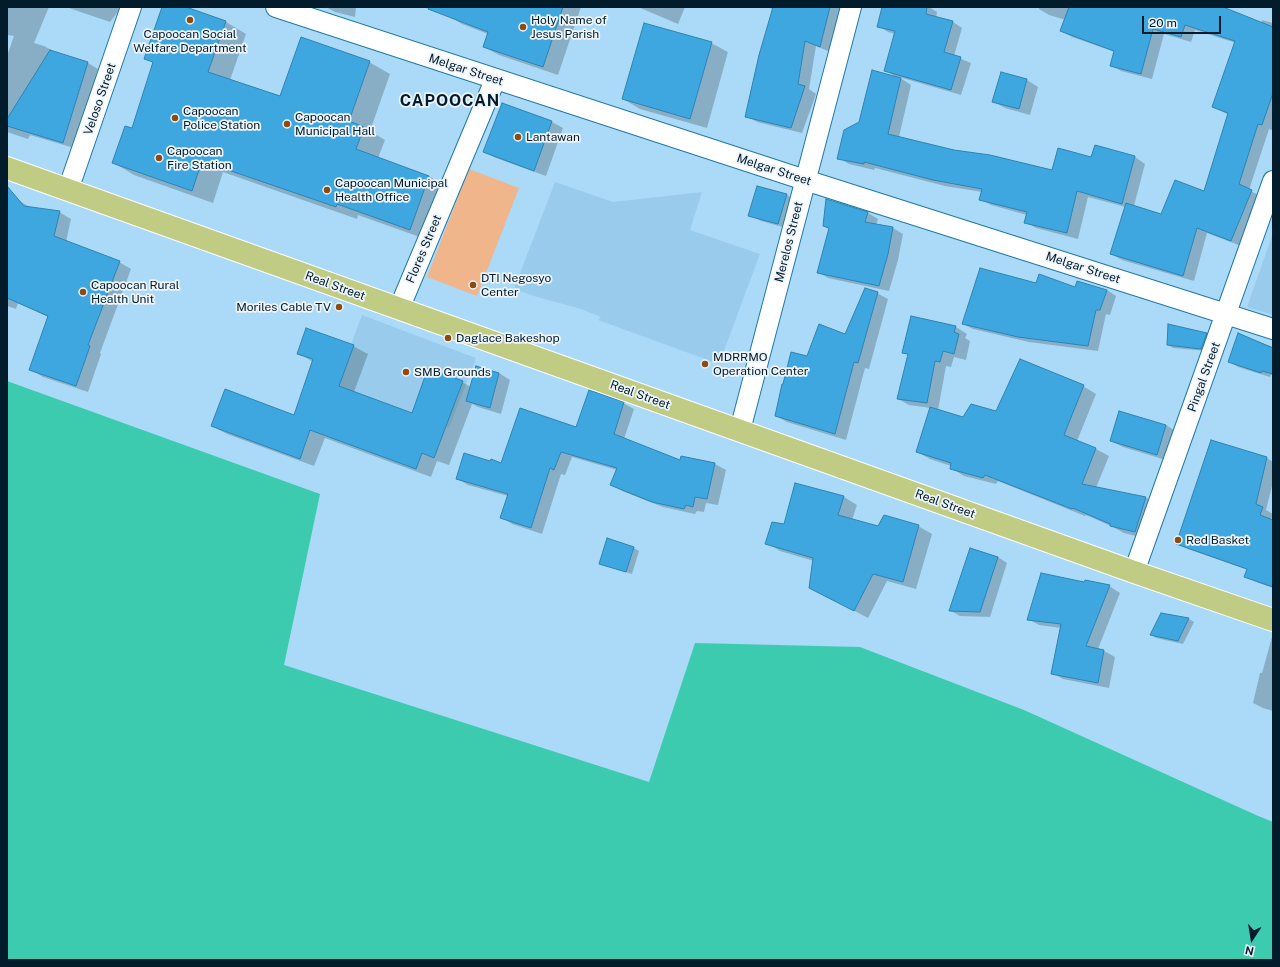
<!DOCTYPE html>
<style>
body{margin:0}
#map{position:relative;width:1280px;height:967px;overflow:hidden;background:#aadaf8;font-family:"Public Sans",sans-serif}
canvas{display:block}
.frame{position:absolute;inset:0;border:8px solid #021c2b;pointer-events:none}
.north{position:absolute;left:1232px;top:919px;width:40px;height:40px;-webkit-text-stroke:3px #edf4fa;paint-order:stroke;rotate:192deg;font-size:11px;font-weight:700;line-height:16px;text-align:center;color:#021c2b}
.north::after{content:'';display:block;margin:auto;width:14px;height:18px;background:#021c2b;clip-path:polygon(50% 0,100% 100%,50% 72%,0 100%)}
.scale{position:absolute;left:1142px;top:16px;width:79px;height:18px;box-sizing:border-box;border:2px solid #021c2b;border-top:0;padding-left:5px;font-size:12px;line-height:14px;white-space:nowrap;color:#021c2b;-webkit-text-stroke:3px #edf4fa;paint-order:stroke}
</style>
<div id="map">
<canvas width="1280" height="967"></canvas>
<div class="frame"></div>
<div class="north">N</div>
<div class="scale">20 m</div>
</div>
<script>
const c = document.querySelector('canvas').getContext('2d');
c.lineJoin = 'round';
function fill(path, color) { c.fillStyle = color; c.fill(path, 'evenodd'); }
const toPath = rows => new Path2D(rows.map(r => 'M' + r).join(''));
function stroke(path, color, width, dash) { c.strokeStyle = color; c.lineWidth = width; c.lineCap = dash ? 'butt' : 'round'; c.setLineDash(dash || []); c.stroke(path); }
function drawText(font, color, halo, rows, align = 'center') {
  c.font = font + ' "Public Sans",sans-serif'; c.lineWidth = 3.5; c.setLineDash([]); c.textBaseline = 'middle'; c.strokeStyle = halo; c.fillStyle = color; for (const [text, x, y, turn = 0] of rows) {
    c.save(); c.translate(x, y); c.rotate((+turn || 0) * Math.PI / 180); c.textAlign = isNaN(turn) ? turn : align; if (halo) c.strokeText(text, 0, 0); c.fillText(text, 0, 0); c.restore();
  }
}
fill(toPath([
 [555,182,613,202,702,192,690,230,760,254,719,364,598,320,601,317,581,309,537,297,514,289],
 [1273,233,1273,315,1247,307],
 [362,315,476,358,449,428,336,385]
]), '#99ccec');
fill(toPath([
 [469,169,519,188,477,296,427,277]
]), '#f0b58a');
fill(toPath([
 [7,381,320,494,284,665,649,782,695,643,860,647,1024,710,1256,815,1273,822,1273,960,7,960]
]), '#3dcbb0');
fill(toPath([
 [7,7,49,7,34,43,44,46,55,52,88,63,98,69,74,148,30,135,28,139,7,132,7,56,14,36,7,35],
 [66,7,126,7,120,9,110,22],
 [163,7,183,7,226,22,246,34,230,80,281,98,369,62,390,74,370,131,385,140,378,158,429,176,450,189,431,241,358,215,357,219,223,172,213,203,134,175,114,163,133,129,154,63,145,58],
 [326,7,356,7,355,17,335,12],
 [433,7,581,7,558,75,499,55,484,47,488,34,462,24],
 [638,7,685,7,678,24],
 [769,7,848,7,835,54,816,46,809,89,816,94,802,133,757,122,746,116,773,10],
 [883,7,929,7,937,12,936,18,953,22,962,28,954,56,971,63,961,95,899,77,911,85,899,137,954,151,1053,171,1092,159,1135,157,1145,164,1134,206,1162,215,1204,192,1229,115,1213,107,1236,43,1195,30,1191,42,1164,34,1152,79,1121,71,1111,65,1115,52,1072,37,1061,31,1066,20,1049,15,1039,9,1039,7,1195,7,1261,23,1262,20,1273,23,1273,128,1272,130,1269,129,1249,190,1262,197,1241,246,1207,233,1194,281,1122,260,1111,254,1126,207,1088,197,1078,239,1036,228,1025,222,1027,215,991,205,980,199,982,192,945,186,875,168,874,170,849,164,839,158,859,123,896,77,885,70,895,34,888,32,879,26],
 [711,43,728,52,707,128,640,109,623,99],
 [1027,80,1038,87,1030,115,1005,108,994,102],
 [502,104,552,122,563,128,546,176,496,158,485,152],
 [787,195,798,202,790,229,761,221,750,215],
 [7,198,18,200,31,208,59,212,71,219,66,242,119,262,131,269,100,353,101,354,88,392,43,377,31,370,48,317,18,303,16,309,7,306],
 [868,213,878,219,876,225,893,228,903,234,898,260,889,291,828,278,818,272,829,229,824,226],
 [1037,284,1075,289,1107,290,1116,296,1110,315,1106,314,1098,351,1029,342,973,329,963,324],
 [877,293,888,299,869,369,865,368,846,440,787,422,776,416,846,336],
 [956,327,967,334,965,338,970,341,966,360,954,357,951,367,946,366,938,410,964,418,997,413,1083,386,1096,394,1077,441,1096,449,1109,456,1096,488,1146,498,1159,505,1148,539,1124,533,1111,526,1086,515,1085,516,998,481,996,484,964,476,951,468,951,466,930,459,917,452,931,408,909,405,898,399,909,355,903,352],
 [1206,334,1212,337,1207,351,1173,348,1168,345],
 [1256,341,1273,347,1273,375,1271,375,1270,377,1238,367,1230,362],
 [353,346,368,354,354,392,412,414,462,382,471,387,477,367,499,373,510,380,501,414,478,407,472,404,449,465,437,461,431,477,325,438,314,466,227,434,212,426,294,416,313,362,298,353],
 [623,403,634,409,624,439,681,462,682,458,715,464,726,470,718,505,706,503,704,512,697,511,695,514,663,507,622,491,612,485,617,470,572,457,565,475,561,474,542,534,512,524,501,517,508,496,468,485,458,479,502,465,577,429],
 [1166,425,1177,432,1169,461,1123,447,1111,441],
 [1267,458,1273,462,1273,482,1266,510,1273,514,1271,520,1273,521,1273,588,1256,582,1246,576,1248,570,1188,549,1177,543],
 [795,484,844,497,857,505,852,520,879,527,918,526,932,534,916,589,887,581,868,618,824,595,814,561,780,551,767,543,785,525],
 [634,548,639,551,632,574,605,566,600,563],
 [998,557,1007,563,990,617,960,616,951,611],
 [1085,583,1109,586,1120,593,1098,649,1104,651,1115,657,1109,688,1063,679,1052,673,1061,628,1039,625,1028,619],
 [1162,614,1189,619,1194,622,1183,644,1156,638,1151,635],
 [1272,637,1273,638,1273,711,1263,708,1253,703,1260,673,1262,673]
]), '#0003');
const building = toPath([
 [162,7,186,7,226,21,208,72,280,96,301,37,370,61,349,121,364,127,356,149,429,176,410,230,337,204,336,207,202,161,192,191,112,163,125,126,132,128,153,62,144,59,162,7],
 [429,7,563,7,543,67,483,47,488,32,428,9,429,7],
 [773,7,830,7,820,47,805,41,798,84,805,86,791,128,745,117,759,55,773,7],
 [882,7,927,7,926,14,953,21,944,52,961,57,951,90,884,71,895,31,877,27,882,7],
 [1069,7,1223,7,1273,27,1273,93,1262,125,1258,124,1239,184,1252,190,1231,241,1197,228,1183,276,1110,254,1126,203,1161,214,1175,180,1204,191,1228,113,1212,107,1235,41,1185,25,1181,37,1153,29,1141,74,1110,66,1114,51,1060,31,1069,7],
 [644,23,712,42,690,119,622,99,644,23],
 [50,50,88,62,63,143,7,126,7,119,50,50],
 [872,70,901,78,888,134,954,150,990,155,1052,170,1058,148,1091,157,1095,145,1135,156,1122,204,1077,191,1067,233,1024,223,1027,212,979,200,982,189,933,180,864,162,864,164,837,159,844,130,859,122,872,70],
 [1001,72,1027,79,1019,109,992,102,1001,72],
 [502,103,552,121,534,171,483,152,502,103],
 [7,186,24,206,60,211,54,236,120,261,88,345,90,346,76,386,29,370,48,316,7,298,7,186],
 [757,186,787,194,778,224,748,216,757,186],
 [826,199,868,212,865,222,893,227,888,254,879,286,817,273,829,228,823,226,826,199],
 [980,268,1036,283,1039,274,1075,287,1077,281,1107,290,1100,310,1096,310,1088,346,1018,337,962,324,980,268],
 [865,288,878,292,858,363,854,362,835,434,775,416,782,384,783,384,791,352,807,356,819,324,845,334,865,288],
 [911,316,956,326,954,332,959,334,954,354,943,351,940,362,935,361,927,403,897,399,908,354,902,353,911,316],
 [1168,324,1207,333,1201,349,1167,345,1168,324],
 [306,328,354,345,339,386,412,413,428,368,463,381,434,458,422,453,416,469,310,430,300,459,211,426,225,389,294,415,313,359,297,354,306,328],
 [1238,333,1273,348,1273,374,1262,371,1261,373,1228,362,1238,333],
 [1020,359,1084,385,1064,435,1096,448,1082,484,1146,497,1135,532,1110,526,1110,524,1073,508,1072,509,985,475,983,478,950,469,951,463,916,452,930,407,963,417,971,404,996,411,1020,359],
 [476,366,499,373,490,408,466,401,476,366],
 [589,390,624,402,614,434,680,460,681,456,715,463,707,499,695,497,693,507,686,505,684,509,652,502,610,485,617,468,561,452,554,470,550,468,531,528,500,518,508,494,456,479,464,453,490,461,491,459,501,463,520,408,576,427,589,390],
 [1119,411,1166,425,1157,455,1110,441,1119,411],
 [1211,440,1267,457,1256,504,1263,507,1260,515,1273,520,1273,587,1244,577,1247,569,1176,544,1211,440],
 [795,483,844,496,838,515,878,526,884,515,919,525,903,582,873,574,854,611,809,588,813,558,765,544,772,522,784,524,795,483],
 [607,538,634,547,626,572,599,564,607,538],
 [970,548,998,557,980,612,949,611,970,548],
 [1041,573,1084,582,1085,580,1110,585,1086,646,1104,650,1098,683,1051,674,1061,624,1027,620,1041,573],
 [1161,613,1189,618,1178,641,1150,635,1161,613]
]);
fill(building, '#3fa7e0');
stroke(building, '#2c83b2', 1);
const minor = toPath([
 [276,7,805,180,1273,329],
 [68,190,131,7],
 [399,309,495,80],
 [740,430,851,7],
 [1134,572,1273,181]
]);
const trunk = toPath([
 [7,168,1134,572,1273,620]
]);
stroke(minor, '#1e79a7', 22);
stroke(trunk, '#fff', 24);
stroke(minor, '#fff', 20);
stroke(trunk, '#c0cc83', 22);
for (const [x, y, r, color] of [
 [190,20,4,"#8b4c12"],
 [523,27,4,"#8b4c12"],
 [175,118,4,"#8b4c12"],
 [287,124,4,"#8b4c12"],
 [518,137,4,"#8b4c12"],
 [159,158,4,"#8b4c12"],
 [327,190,4,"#8b4c12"],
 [473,285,4,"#8b4c12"],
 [83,292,4,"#8b4c12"],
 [339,307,4,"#8b4c12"],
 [448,338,4,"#8b4c12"],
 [705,364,4,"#8b4c12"],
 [406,372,4,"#8b4c12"],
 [1178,540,4,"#8b4c12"]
]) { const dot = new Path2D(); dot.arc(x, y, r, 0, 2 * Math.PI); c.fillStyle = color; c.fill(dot); stroke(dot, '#edf4fa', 1.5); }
drawText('12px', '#021c2b', '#edf4fa', [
 ["Holy Name of",531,20],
 ["Jesus Parish",531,34],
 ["Capoocan Social",190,34,"center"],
 ["Welfare Department",190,48,"center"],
 ["Capoocan",183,111],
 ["Police Station",183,125],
 ["Capoocan",295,117],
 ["Municipal Hall",295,131],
 ["Lantawan",526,137],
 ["Capoocan",167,151],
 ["Fire Station",167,165],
 ["Capoocan Municipal",335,183],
 ["Health Office",335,197],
 ["DTI Negosyo",481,278],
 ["Center",481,292],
 ["Capoocan Rural",91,285],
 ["Health Unit",91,299],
 ["Moriles Cable TV",331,307,"right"],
 ["Daglace Bakeshop",456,338],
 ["MDRRMO",713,357],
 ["Operation Center",713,371],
 ["SMB Grounds",414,372],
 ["Red Basket",1186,540]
], 'left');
drawText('12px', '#021c2b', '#edf4fa', [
 ["Melgar Street",466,70,18],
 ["Veloso Street",100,99,-71],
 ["Melgar Street",774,170,18],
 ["Merelos Street",789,242,-76],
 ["Flores Street",424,249,-67],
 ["Melgar Street",1083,268,18],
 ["Real Street",335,286,20],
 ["Pingal Street",1204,377,-70],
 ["Real Street",640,395,20],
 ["Real Street",945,504,20]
]);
c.letterSpacing = '1px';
drawText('bold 16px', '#021c2b', '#edf4fa', [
 ["CAPOOCAN",450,101]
]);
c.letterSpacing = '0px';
</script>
